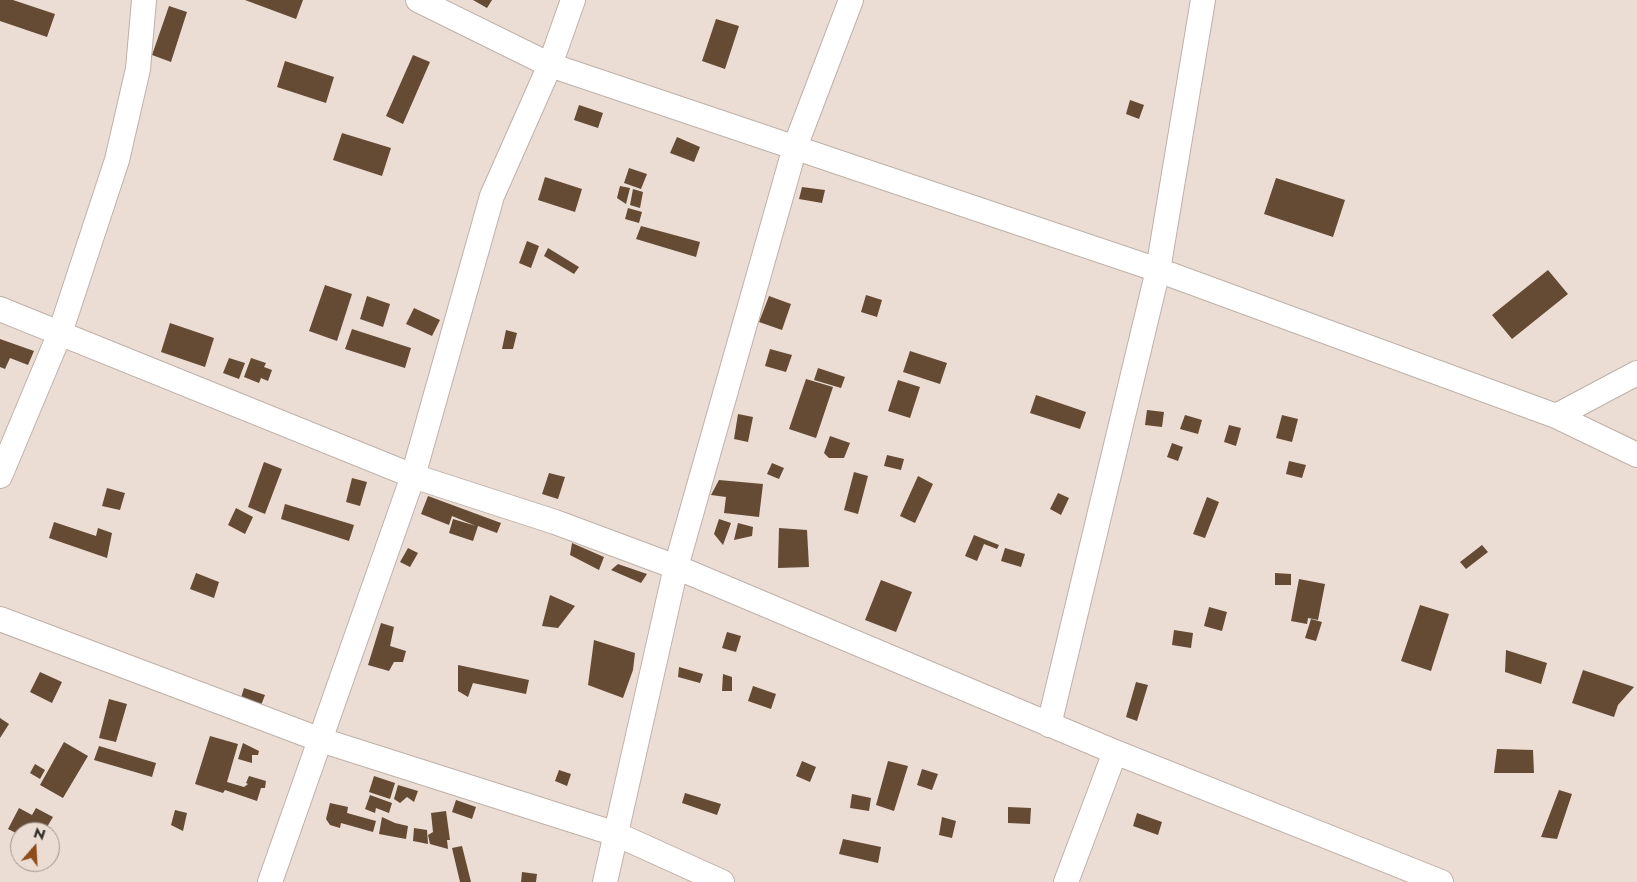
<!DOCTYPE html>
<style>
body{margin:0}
#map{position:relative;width:1637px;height:882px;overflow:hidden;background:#ebddd3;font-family:Jost,sans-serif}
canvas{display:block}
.north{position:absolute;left:10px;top:822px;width:50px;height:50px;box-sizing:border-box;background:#ebddd3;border:1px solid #9f948d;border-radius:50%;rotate:19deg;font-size:14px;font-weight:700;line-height:20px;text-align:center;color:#2c2723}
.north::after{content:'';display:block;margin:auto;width:18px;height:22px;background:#8f4d1b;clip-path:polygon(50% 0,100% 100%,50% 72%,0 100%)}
</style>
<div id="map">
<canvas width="1637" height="882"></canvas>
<div class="north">N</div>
</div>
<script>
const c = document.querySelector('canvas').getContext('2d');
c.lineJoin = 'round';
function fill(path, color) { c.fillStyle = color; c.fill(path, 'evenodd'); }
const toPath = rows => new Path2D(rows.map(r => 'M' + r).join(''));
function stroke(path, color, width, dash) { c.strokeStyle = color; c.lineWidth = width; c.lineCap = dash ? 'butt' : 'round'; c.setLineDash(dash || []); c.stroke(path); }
fill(toPath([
 [0,0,13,0,55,14,47,37,0,21],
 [245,0,303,0,296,19],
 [473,0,492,0,487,8],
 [169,6,187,12,171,62,152,55],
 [716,19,739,26,725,69,702,61],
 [413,55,430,62,403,124,386,116],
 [285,61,334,77,326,103,277,87],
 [1130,100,1144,105,1139,119,1126,114],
 [579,105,603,113,598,128,574,120],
 [342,133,391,148,382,176,333,160],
 [677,137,700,147,694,162,670,153],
 [629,168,647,174,641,189,624,183],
 [545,177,582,189,575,212,538,200],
 [1276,178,1345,200,1333,237,1264,214],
 [620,186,630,188,626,204,617,198],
 [802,187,825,190,822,203,799,199],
 [633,189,643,192,640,208,630,205],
 [628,208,642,212,639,223,625,219],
 [641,226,700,242,696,257,636,239],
 [527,241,539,246,531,268,519,263],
 [548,248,579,267,574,274,544,256],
 [1548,270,1568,294,1512,339,1492,315],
 [325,285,352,294,337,341,309,331],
 [866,295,882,300,877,317,861,312],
 [367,296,390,304,383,327,360,319],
 [769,296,791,304,782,330,759,322],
 [414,308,440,320,432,336,406,324],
 [170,323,214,338,205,367,161,352],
 [352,329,411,348,405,368,345,349],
 [506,330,517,333,513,349,502,349],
 [0,339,34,351,28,365,10,358,5,369,0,367],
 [770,349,792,355,786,372,765,366],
 [910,351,947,363,940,384,903,372],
 [229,358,245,363,239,379,223,373],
 [251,358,266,363,264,367,272,370,268,381,261,378,259,383,244,377],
 [818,368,845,377,841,388,814,380],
 [806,379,833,387,816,438,789,429],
 [898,380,920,387,910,418,888,411],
 [1036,395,1086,412,1080,429,1030,413],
 [1147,410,1164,412,1162,427,1145,425],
 [738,414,753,417,748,442,734,439],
 [1185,415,1202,420,1198,434,1180,429],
 [1282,415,1298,419,1292,442,1276,438],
 [1229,425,1241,428,1236,446,1224,442],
 [830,436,850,443,844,458,829,458,824,453],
 [1172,443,1183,447,1178,461,1167,457],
 [887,455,904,459,901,470,884,466],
 [1289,461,1306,465,1302,478,1286,474],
 [264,462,282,469,265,514,248,507],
 [772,463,784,468,779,479,767,474],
 [854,472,868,476,858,514,844,510],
 [549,473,565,477,558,499,542,494],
 [918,476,933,484,915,523,900,516],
 [352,478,367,482,360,506,346,502],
 [719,480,763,484,759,517,724,513,726,497,711,495],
 [107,488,125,493,120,510,102,506],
 [1058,493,1069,498,1061,515,1050,509],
 [428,496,501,523,497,533,478,526,473,541,449,533,453,519,476,526,452,516,449,525,421,514],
 [1207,497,1219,502,1205,538,1193,534],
 [285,504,354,525,349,541,281,519],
 [236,508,253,517,245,534,228,525],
 [719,519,731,523,723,545,714,534],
 [54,522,96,536,98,528,112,533,107,558,49,538],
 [738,523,753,527,752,536,734,540],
 [779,528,807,530,809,567,778,568],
 [974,535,999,545,997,549,984,544,977,561,965,556],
 [572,543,604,557,599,570,570,555],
 [1482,545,1488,552,1466,569,1460,562],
 [408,548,418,553,410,567,400,562],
 [1005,548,1025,554,1021,567,1001,561],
 [618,564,647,574,641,583,611,570],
 [196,573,219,582,214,598,190,589],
 [1275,573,1291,574,1291,585,1275,585],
 [1299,579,1325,584,1318,620,1308,618,1307,624,1291,621],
 [881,580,912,592,896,632,865,620],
 [550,595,575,606,558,628,542,626],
 [1420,605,1449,614,1431,671,1401,661],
 [1209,607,1227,612,1222,631,1204,626],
 [1311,619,1322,622,1316,641,1305,638],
 [381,623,394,627,390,646,406,651,403,662,394,662,389,671,368,665],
 [1174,630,1193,633,1191,648,1172,645],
 [727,632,741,636,736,652,722,648],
 [594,640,635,653,633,670,623,698,588,685],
 [1506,650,1547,663,1541,684,1505,672],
 [458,665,529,680,526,694,473,683,468,697,458,691],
 [679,667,703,674,700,683,678,677],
 [1583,670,1634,687,1618,705,1614,717,1572,703],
 [40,672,62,682,52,703,30,692],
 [723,674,732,677,732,691,722,691],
 [1136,682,1148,685,1137,721,1126,717],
 [753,686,776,694,771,709,748,701],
 [244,688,265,695,260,708,240,701],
 [109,699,127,704,116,742,99,738],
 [0,718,9,724,0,738],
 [210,736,238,744,227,782,244,787,248,784,246,783,249,776,266,781,265,788,261,788,257,801,225,790,223,793,195,784],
 [64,742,88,756,63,798,40,785],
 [243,743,259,751,258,755,252,755,252,763,238,759],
 [99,746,156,763,152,777,94,760],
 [1497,749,1533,750,1534,773,1494,773],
 [802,761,816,767,810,782,796,776],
 [888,761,908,766,894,811,876,805],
 [35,764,45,770,40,779,30,773],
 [922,769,938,774,932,790,917,785],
 [559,770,571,774,567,786,555,781],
 [374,776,395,783,390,799,369,792],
 [398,785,418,791,414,802,407,797,400,803,394,799],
 [1559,790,1572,794,1557,839,1541,837],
 [685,793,721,804,717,815,682,803],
 [852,794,871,798,869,811,850,808],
 [370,795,392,803,389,813,376,808,375,813,365,809],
 [456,800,476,807,472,819,452,812],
 [330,803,348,807,347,813,376,821,373,832,341,823,340,828,330,825,326,819],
 [1008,807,1031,808,1030,824,1008,823],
 [19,808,32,815,36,808,53,817,44,832,20,832,20,835,8,829],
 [175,810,187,813,183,831,171,825],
 [446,811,450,840,447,840,448,849,430,844,428,835,433,832,431,813],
 [1137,813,1162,822,1158,835,1133,826],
 [382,817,395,823,408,826,406,839,379,834],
 [942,817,956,821,952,838,939,835],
 [414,828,427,830,428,844,413,841],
 [843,839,881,847,878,863,839,854],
 [462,846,471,882,460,882,452,848],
 [522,872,537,874,536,882,521,882]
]), '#654a34');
const minor = toPath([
 [418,0,550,65,1158,270,1556,416,1637,455],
 [0,309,413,476,555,522,676,567,1115,752,1441,882],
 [1556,416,1637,373],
 [0,476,60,333,117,160,138,69,144,0],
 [0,619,321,740,616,834,722,882],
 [1049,725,1158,270,1203,0],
 [270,882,413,476,492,196,550,65,573,0],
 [605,882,676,567,795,147,851,0],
 [1066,882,1115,752]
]);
stroke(minor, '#bfb1a8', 26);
stroke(minor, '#fff', 24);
</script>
